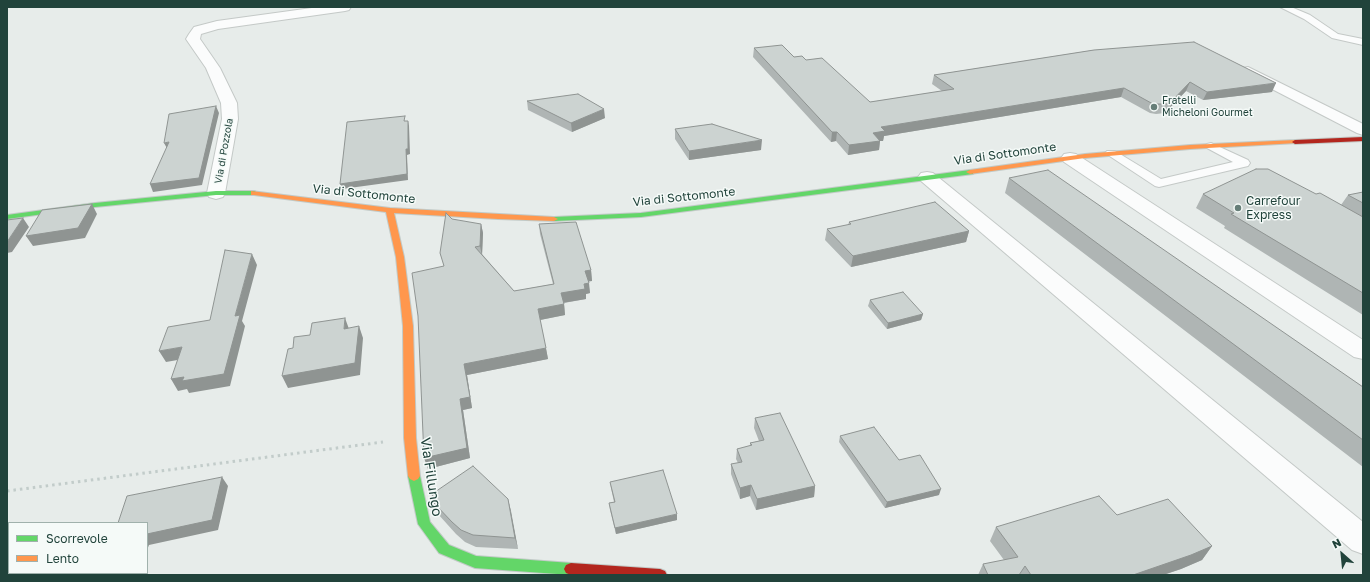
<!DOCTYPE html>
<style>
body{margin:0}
#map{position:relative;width:1370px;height:582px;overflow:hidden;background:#e7ecea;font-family:"Golos Text",sans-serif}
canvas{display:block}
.frame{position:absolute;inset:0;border:8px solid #21433b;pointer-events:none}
.legend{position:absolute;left:8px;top:522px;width:140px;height:52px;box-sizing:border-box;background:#f5faf8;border:1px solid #a0b1ac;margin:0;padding:5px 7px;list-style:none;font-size:12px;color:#21433b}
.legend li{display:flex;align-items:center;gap:8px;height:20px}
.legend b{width:20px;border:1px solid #a0b1ac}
.north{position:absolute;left:1322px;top:534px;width:40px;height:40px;-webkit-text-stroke:3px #f5faf8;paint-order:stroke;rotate:333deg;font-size:11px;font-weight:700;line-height:16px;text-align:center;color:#21433b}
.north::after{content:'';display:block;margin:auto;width:14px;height:18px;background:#21433b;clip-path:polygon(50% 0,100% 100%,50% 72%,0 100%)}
</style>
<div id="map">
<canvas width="1370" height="582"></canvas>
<div class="frame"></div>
<ul class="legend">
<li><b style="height:5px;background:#63d668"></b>Scorrevole</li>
<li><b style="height:5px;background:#ff974d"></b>Lento</li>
</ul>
<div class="north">N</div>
</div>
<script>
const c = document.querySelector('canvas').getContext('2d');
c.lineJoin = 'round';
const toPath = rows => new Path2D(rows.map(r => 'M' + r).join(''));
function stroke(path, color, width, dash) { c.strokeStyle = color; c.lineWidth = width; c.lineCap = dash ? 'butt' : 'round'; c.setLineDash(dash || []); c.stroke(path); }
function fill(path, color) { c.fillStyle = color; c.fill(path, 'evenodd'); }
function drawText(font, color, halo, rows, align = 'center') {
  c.font = font + ' "Golos Text",sans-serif'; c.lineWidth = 3; c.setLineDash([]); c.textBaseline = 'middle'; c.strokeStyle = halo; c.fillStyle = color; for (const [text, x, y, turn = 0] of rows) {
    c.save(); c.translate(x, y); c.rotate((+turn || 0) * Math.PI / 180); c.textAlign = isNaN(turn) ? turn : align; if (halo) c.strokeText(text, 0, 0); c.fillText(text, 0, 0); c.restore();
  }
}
const lane = toPath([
 [1280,7,1291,7,1310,15,1338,34,1363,39,1363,45,1332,38,1304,19,1280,7],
 [1211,143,1248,160,1250,163,1248,166,1159,187,1155,186,1105,153,1107,151,1115,151,1161,179,1233,162,1207,148,1205,146,1207,144,1211,143]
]);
const street = toPath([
 [319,7,351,7,349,10,345,11,218,29,201,34,200,39,220,68,237,103,238,119,225,193,223,197,216,199,209,197,207,193,222,119,221,103,206,68,186,39,189,34,194,27,217,21,319,7],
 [1248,67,1363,124,1363,135,1357,133,1243,74,1241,71,1243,68,1248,67],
 [1070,153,1076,154,1363,340,1363,359,1354,357,1064,162,1061,158,1064,154,1070,153],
 [927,172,933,173,1363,522,1363,554,1352,550,921,181,918,177,921,173,927,172]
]);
const fast = toPath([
 [970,170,973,170,973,174,641,217,554,221,550,219,554,217,641,213,970,170],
 [216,191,254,191,258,193,254,195,216,195,95,207,7,219,7,215,95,203,216,191],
 [414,471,418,473,420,476,430,522,449,545,476,556,571,563,576,565,578,569,576,573,571,575,475,568,439,553,418,524,408,476,410,473,414,471]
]);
const slow = toPath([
 [1295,140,1297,141,1297,143,1190,149,1085,158,970,174,966,172,970,170,1085,154,1190,145,1295,140],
 [251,191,390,208,554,217,558,219,554,221,498,219,394,213,404,257,413,326,416,438,420,476,418,479,414,481,410,479,408,476,404,438,403,326,396,257,386,212,254,195,251,195,251,191]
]);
const jam = toPath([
 [1363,137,1363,141,1295,144,1292,142,1295,140,1363,137],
 [571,563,660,569,665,571,667,575,571,575,566,573,564,569,566,565,571,563]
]);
stroke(lane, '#c4c9c7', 2);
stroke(street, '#c4c9c7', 2);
stroke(fast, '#c2cac7', 2);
stroke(slow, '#c2cac7', 2);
stroke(jam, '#c2cac7', 2);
stroke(toPath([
 [7,491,383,442]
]), '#c2ccca', 3, [2.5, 4]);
fill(lane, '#fbfcfc');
fill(street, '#fbfcfc');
fill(fast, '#63d668');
fill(slow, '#ff974d');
fill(jam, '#b3261e');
fill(toPath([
 [754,48,806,60,870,102,942,91,932,84,934,75,1094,50,1272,92,1203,100,1186,91,1165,113,1156,114,1150,113,1121,97,884,136,883,141,880,141,879,150,848,155,836,141,831,142,753,57],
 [527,101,605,118,572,132,528,110],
 [675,129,761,150,689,160,675,139],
 [1009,178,1363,387,1363,467,1005,193],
 [1363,192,1363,315,1224,228,1225,226,1196,208,1203,194,1316,194,1341,205,1348,195],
 [849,222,969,231,966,242,851,267,825,240,827,229,848,225],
 [481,224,483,233,482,254,514,291,553,284,540,234,539,224,591,270,592,281,588,281,590,293,586,294,586,299,564,303,565,315,540,320,548,359,467,375,472,408,463,410,470,458,428,469,444,266,440,253],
 [870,300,923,314,921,320,887,329,868,306],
 [755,418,815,486,814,497,756,510,750,496,740,499,731,474,731,464,738,463,736,459,737,449,750,446,750,443,759,441,754,428],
 [840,436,899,460,939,495,885,508,839,442],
 [610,482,677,520,616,534,610,510,609,503,614,502,611,488],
 [508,499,518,549,476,547,465,542,456,534,438,514,434,503],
 [1117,515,1212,546,1202,560,1181,569,1163,575,978,575,983,564,1004,560,990,541,996,527]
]), '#afb5b4');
fill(toPath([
 [1190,82,1186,91,1165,113,1169,104],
 [1276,83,1272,92,1203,100,1207,92],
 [1124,88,1121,97,884,136,883,141,880,141,879,150,848,155,849,145,873,133,881,127],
 [216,106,219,113,202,185,153,192,150,184],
 [604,109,605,118,572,132,571,123],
 [408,121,409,126,410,154,407,155,408,180,342,189,340,184,406,149],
 [832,132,837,132,836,141,831,142],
 [762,140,761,150,689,160,689,151],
 [169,142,168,150,164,143],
 [92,204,97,214,85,238,33,246,26,236],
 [23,218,29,227,12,252,7,253,7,242],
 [481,224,483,233,482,256,480,246],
 [969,231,966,242,851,267,853,256],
 [252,254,257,265,242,321,245,326,230,386,189,393,187,389,178,391,171,379,235,316],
 [591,270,592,281,586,282,585,271],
 [589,283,590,293,586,294,586,299,562,303,561,293,584,284],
 [564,304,565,315,540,320,538,309],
 [923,314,921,320,887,329,888,323],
 [345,318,349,329,344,329],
 [359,326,363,338,360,375,288,388,282,376],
 [182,347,189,358,166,362,159,351],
 [546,348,548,359,467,375,472,408,463,410,470,458,428,469,424,458,460,399,464,364],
 [222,477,228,486,218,530,149,545,147,550,147,534],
 [751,485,750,496,740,499,740,488],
 [815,486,814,497,756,510,757,499],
 [941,489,939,495,885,508,887,502],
 [508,499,511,511,518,549,515,538],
 [677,514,677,520,616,534,615,528],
 [1212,546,1202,560,1181,569,1163,575,1133,575]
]), '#8f9492');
const building = toPath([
 [1194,42,1276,83,1207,92,1190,82,1169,104,1153,104,1124,88,881,127,885,131,873,133,880,141,849,145,837,132,832,132,754,48,782,45,794,57,802,56,806,60,822,58,870,102,954,89,934,75,1094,50,1194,42],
 [578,94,604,109,571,123,527,101,578,94],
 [216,106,199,178,150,184,169,142,164,143,169,114,216,106],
 [405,116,404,121,408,121,408,149,406,149,407,174,340,184,347,122,405,116],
 [712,124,762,140,689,151,675,129,712,124],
 [1256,169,1268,169,1316,194,1320,193,1363,217,1363,293,1231,214,1234,213,1203,194,1256,169],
 [1048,170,1363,387,1363,440,1009,178,1048,170],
 [1363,192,1363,203,1348,195,1363,192],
 [935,202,969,231,853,256,827,229,851,224,849,222,935,202],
 [92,204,78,228,26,236,42,210,92,204],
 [446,213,452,219,481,224,480,246,475,247,514,291,554,284,539,224,576,222,591,270,585,271,589,283,584,284,585,289,561,293,564,304,538,309,546,348,464,364,470,397,460,399,467,448,424,458,418,316,412,273,444,266,440,253,446,213],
 [23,218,7,242,7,220,23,218],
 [225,250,252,254,235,316,240,315,224,374,182,381,184,377,171,379,182,347,159,351,168,327,210,320,225,250],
 [903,292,923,314,888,323,870,300,903,292],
 [345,318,344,329,359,326,355,363,282,376,288,349,293,348,294,337,310,335,312,323,345,318],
 [780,413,815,486,757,499,751,485,740,488,731,464,742,462,737,449,752,445,750,443,764,440,755,418,780,413],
 [874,427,899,460,920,455,941,489,887,502,840,436,874,427],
 [473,466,508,499,515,538,473,535,461,530,452,522,434,503,432,494,473,466],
 [663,470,677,514,615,528,609,503,615,502,610,482,663,470],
 [222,477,212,520,147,534,147,523,118,523,127,496,222,477],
 [1099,496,1117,515,1168,499,1212,546,1191,555,1133,575,1031,575,1025,566,1019,575,988,575,983,564,1018,557,996,527,1099,496]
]);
fill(building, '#ccd3d1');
stroke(building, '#8f9492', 1);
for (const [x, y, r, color] of [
 [1154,107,4,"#667e78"],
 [1238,208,4,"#667e78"]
]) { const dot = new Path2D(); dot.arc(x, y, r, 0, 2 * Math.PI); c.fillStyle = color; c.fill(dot); stroke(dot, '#f5faf8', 1.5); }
drawText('10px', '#21433b', '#f5faf8', [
 ["Fratelli",1162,101],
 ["Micheloni Gourmet",1162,113]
], 'left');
drawText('10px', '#21433b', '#f5faf8', [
 ["Via di Pozzola",224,151,-80]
]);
drawText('12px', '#21433b', '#f5faf8', [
 ["Via di Sottomonte",1005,154,-8],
 ["Via di Sottomonte",364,194,6],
 ["Via di Sottomonte",684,197,-6]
]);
drawText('12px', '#21433b', '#f5faf8', [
 ["Carrefour",1246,201],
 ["Express",1246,215]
], 'left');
drawText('14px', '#21433b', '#f5faf8', [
 ["Via Fillungo",431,477,81]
]);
</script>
